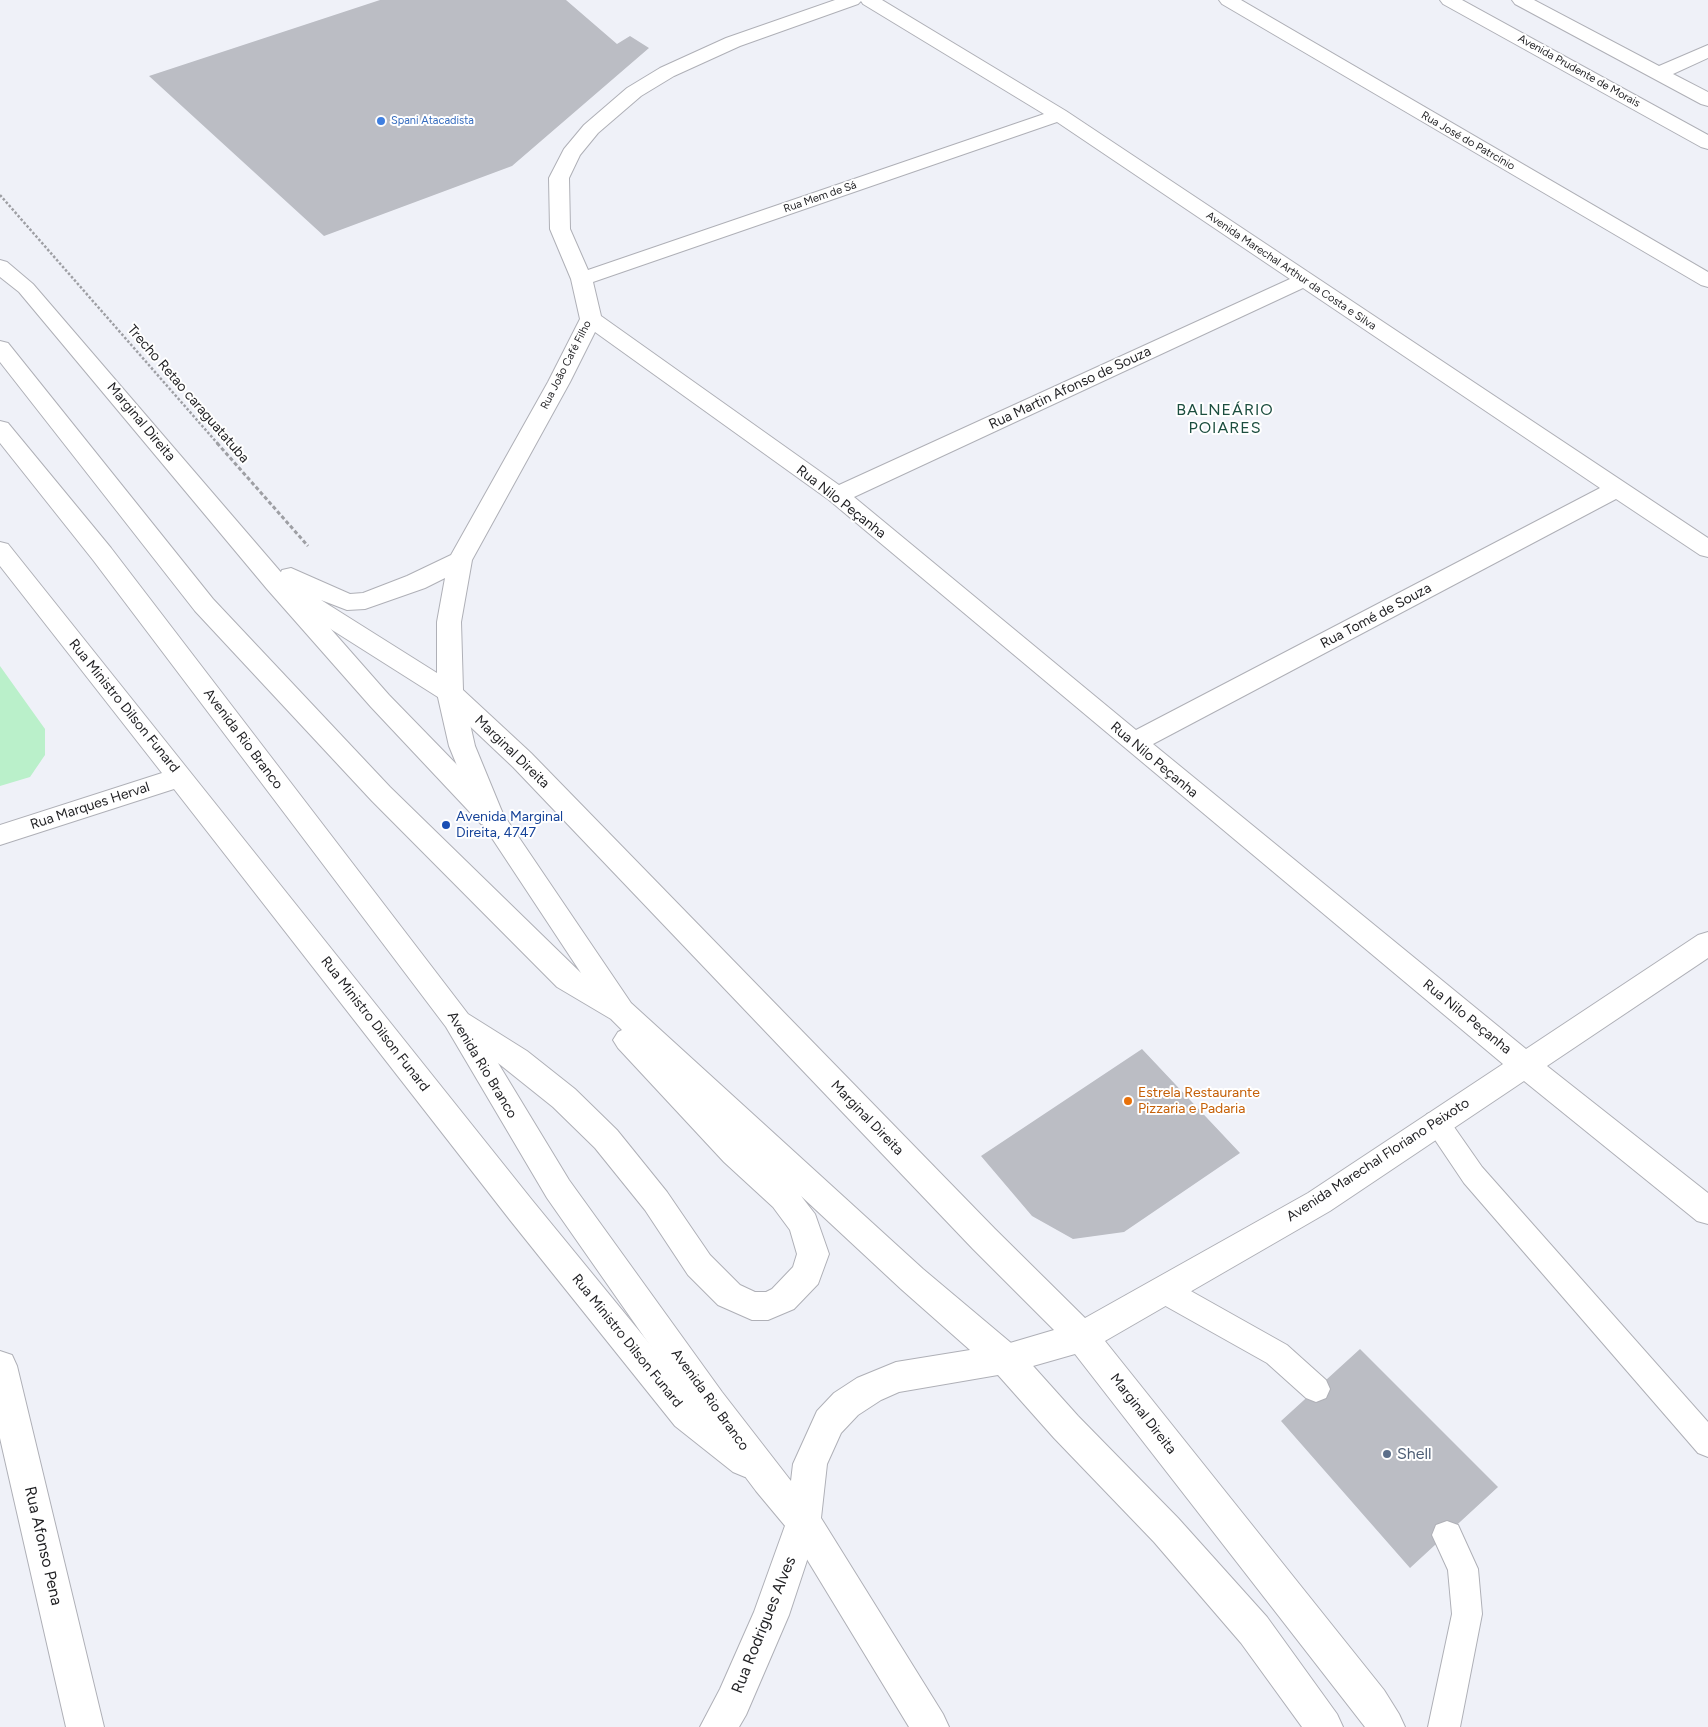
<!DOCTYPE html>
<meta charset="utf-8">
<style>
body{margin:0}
canvas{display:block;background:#eff1f8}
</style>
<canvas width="1708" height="1727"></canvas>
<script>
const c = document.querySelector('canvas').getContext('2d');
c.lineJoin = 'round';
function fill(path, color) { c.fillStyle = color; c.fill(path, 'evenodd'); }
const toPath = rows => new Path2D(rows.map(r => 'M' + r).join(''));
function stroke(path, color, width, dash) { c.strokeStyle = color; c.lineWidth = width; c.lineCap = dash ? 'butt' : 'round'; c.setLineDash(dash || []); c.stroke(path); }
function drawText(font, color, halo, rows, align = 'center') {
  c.font = font + ' Figtree,sans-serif'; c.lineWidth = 4; c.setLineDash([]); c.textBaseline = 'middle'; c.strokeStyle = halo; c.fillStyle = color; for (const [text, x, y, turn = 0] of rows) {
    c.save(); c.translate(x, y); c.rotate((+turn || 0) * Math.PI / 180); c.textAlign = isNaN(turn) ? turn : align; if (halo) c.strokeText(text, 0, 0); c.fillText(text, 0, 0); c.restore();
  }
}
fill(toPath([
 [0,666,45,729,45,755,30,777,0,786]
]), '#baf0ca');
fill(toPath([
 [380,0,566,0,617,44,630,36,649,48,512,166,324,236,149,76],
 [1142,1049,1240,1153,1124,1232,1073,1239,1032,1216,981,1156],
 [1360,1349,1498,1487,1410,1568,1281,1421]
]), '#bbbdc4');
const lane = toPath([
 [1436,1111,1445,1114,1482,1167,1708,1422,1708,1457,1698,1453,1464,1183,1423,1122,1427,1114,1436,1111],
 [1163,1278,1173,1281,1287,1345,1326,1380,1330,1389,1326,1398,1316,1402,1306,1398,1267,1363,1153,1299,1149,1290,1153,1281,1163,1278],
 [1447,1521,1458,1525,1478,1569,1482,1614,1460,1727,1428,1727,1452,1614,1448,1570,1432,1535,1436,1525,1447,1521]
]);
const street = toPath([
 [835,0,882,0,1066,111,1708,538,1708,557,1700,555,1616,499,1153,744,1526,1049,1698,935,1708,932,1708,958,1547,1066,1708,1193,1708,1224,1697,1221,1524,1081,1330,1211,1105,1341,1384,1690,1399,1714,1405,1727,1365,1727,1075,1354,1005,1374,993,1370,989,1359,993,1348,1054,1330,973,1249,513,767,441,699,269,590,266,584,269,578,279,576,282,570,291,568,350,594,363,593,407,576,451,555,548,382,580,319,571,279,550,229,549,178,564,149,584,125,627,88,660,68,726,38,835,0],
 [861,1,863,4,1044,114,588,270,570,229,569,178,580,155,598,133,641,96,674,76,740,46,858,4,861,1],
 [1057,122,1290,279,839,485,601,316,593,282,1057,122],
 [1303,288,1600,488,1136,730,854,497,1303,288],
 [595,332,829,500,1503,1064,1308,1193,1085,1318,995,1229,531,753,463,690,461,622,472,560,570,382,595,332],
 [445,578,437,622,437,673,321,600,347,610,365,609,425,588,445,578],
 [1219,0,1241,0,1708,272,1708,287,1701,285,1222,4,1219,0],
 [1440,0,1462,0,1708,135,1708,149,1701,147,1443,4,1440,0],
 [1512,0,1534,0,1659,66,1708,45,1708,58,1673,74,1708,92,1708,106,1701,104,1515,4,1512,0],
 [0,542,8,544,532,1200,699,1404,757,1450,762,1461,757,1472,745,1477,733,1472,675,1426,510,1220,174,789,0,845,0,825,162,773,0,566,0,542],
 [0,1351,12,1355,17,1366,104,1727,66,1727,0,1438,0,1351]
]);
const secondary = toPath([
 [0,260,7,262,33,284,285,577,389,695,501,810,504,817,501,824,491,827,481,824,371,707,267,589,19,292,0,277,0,260],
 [803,1504,815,1509,820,1521,789,1615,746,1715,739,1727,700,1727,720,1689,754,1612,791,1509,803,1504]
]);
const primary = toPath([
 [0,341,8,343,213,599,390,787,581,973,478,817,449,746,437,693,441,687,450,684,459,687,463,693,475,746,503,814,631,1003,923,1269,1017,1348,1078,1416,1178,1518,1267,1617,1337,1714,1343,1727,1302,1727,1241,1643,1154,1542,1054,1438,998,1375,899,1392,881,1400,858,1415,841,1433,827,1464,821,1518,943,1714,949,1727,909,1727,791,1533,756,1491,698,1414,547,1198,446,1027,93,560,0,443,0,421,8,423,111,548,468,1014,527,1051,575,1089,617,1130,667,1192,710,1255,740,1285,755,1292,766,1292,772,1289,793,1267,797,1254,790,1230,773,1207,724,1162,618,1048,613,1040,618,1032,622,1030,611,1019,557,987,372,801,195,611,0,362,0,341],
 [498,1063,553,1107,595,1148,645,1210,688,1275,718,1305,752,1320,768,1320,794,1309,818,1284,829,1254,815,1214,801,1196,901,1289,970,1350,896,1362,857,1378,834,1393,817,1411,793,1464,791,1481,722,1392,569,1180,498,1063]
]);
stroke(lane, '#afb0b7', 2);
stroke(street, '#afb0b7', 2);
stroke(secondary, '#afb0b7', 2);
stroke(primary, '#afb0b7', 2);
stroke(toPath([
 [0,195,218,444]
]), '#9e9fa4', 2.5, [2.5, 2]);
stroke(toPath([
 [217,443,308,546]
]), '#9e9fa4', 3, [4, 2.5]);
fill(lane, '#fff');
fill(street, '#fff');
fill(secondary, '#fff');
fill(primary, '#fff');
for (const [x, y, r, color] of [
 [381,121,5,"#3f7fe0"],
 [446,825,5,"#1a4fb4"],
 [1128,1101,5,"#e8710a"],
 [1387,1454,5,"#5c6f8a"]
]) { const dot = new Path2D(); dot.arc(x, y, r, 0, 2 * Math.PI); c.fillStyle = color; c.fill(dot); stroke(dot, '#fff', 2); }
drawText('11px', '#1f1f22', '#fff', [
 ["Avenida Prudente de Morais",1579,71,29],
 ["Rua José do Patrcínio",1468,141,30],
 ["Rua Mem de Sá",820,197,-19],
 ["Avenida Marechal Arthur da Costa e Silva",1291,271,34],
 ["Rua João Café Filho",566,365,-63]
]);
drawText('11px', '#366cbe', '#fff', [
 ["Spani Atacadista",391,121]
], 'left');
drawText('14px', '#1f1f22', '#fff', [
 ["Rua Martin Afonso de Souza",1070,388,-25],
 ["Trecho Retao caraguatatuba",188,394,49],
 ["Marginal Direita",141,422,50],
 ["Rua Nilo Peçanha",841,502,38],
 ["Rua Tomé de Souza",1376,616,-28],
 ["Rua Ministro Dilson Funard",124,706,51],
 ["Avenida Rio Branco",243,739,53],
 ["Marginal Direita",512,752,44],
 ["Rua Nilo Peçanha",1154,760,40],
 ["Rua Marques Herval",90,806,-18],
 ["Rua Nilo Peçanha",1467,1017,39],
 ["Rua Ministro Dilson Funard",375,1024,52],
 ["Avenida Rio Branco",482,1065,59],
 ["Marginal Direita",867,1118,46],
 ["Avenida Marechal Floriano Peixoto",1378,1160,-33],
 ["Rua Ministro Dilson Funard",627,1341,51],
 ["Avenida Rio Branco",710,1400,54],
 ["Marginal Direita",1143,1414,52]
]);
drawText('14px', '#164399', '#fff', [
 ["Avenida Marginal",456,817],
 ["Direita, 4747",456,833]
], 'left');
drawText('14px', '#c56008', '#fff', [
 ["Estrela Restaurante",1138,1093],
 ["Pizzaria e Padaria",1138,1109]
], 'left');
c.letterSpacing = '1px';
drawText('16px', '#1c4e3f', '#fff', [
 ["BALNEÁRIO",1225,410],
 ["POIARES",1225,428]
]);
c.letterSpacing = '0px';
drawText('16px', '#4e5e75', '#fff', [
 ["Shell",1397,1454]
], 'left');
drawText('16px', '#1f1f22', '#fff', [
 ["Rua Afonso Pena",43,1546,77],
 ["Rua Rodrigues Alves",764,1625,-68]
]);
</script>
